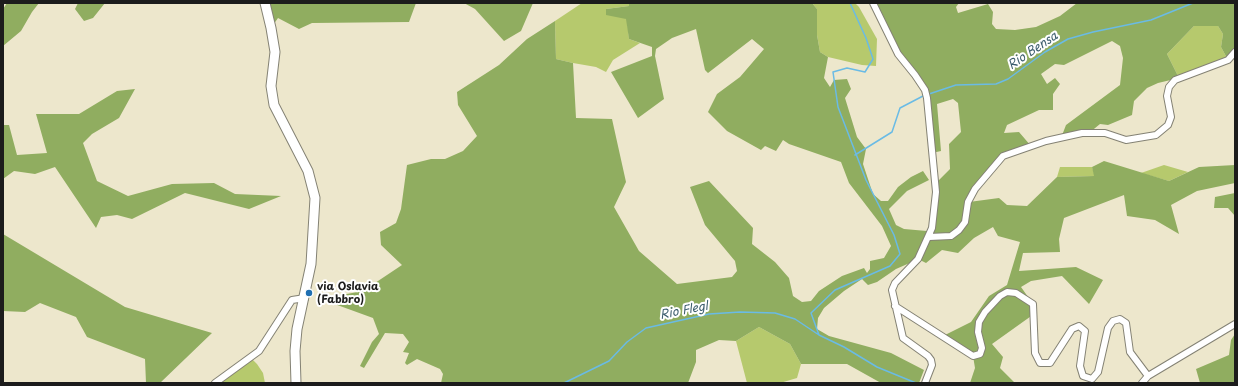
<!DOCTYPE html>
<style>
body{margin:0}
#map{position:relative;width:1238px;height:386px;overflow:hidden;background:#ede7cc;font-family:"Playpen Sans",sans-serif}
canvas{display:block}
.frame{position:absolute;inset:0;border:4px solid #1c1c1c;pointer-events:none}
</style>
<div id="map">
<canvas width="1238" height="386"></canvas>
<div class="frame"></div>
</div>
<script>
const c = document.querySelector('canvas').getContext('2d');
c.lineJoin = 'round';
function fill(path, color) { c.fillStyle = color; c.fill(path, 'evenodd'); }
const toPath = rows => new Path2D(rows.map(r => 'M' + r).join(''));
function stroke(path, color, width, dash) { c.strokeStyle = color; c.lineWidth = width; c.lineCap = dash ? 'butt' : 'round'; c.setLineDash(dash || []); c.stroke(path); }
function drawText(font, color, halo, rows, align = 'center') {
  c.font = font + ' "Playpen Sans",sans-serif'; c.lineWidth = 4; c.setLineDash([]); c.textBaseline = 'middle'; c.strokeStyle = halo; c.fillStyle = color; for (const [text, x, y, turn = 0] of rows) {
    c.save(); c.translate(x, y); c.rotate((+turn || 0) * Math.PI / 180); c.textAlign = isNaN(turn) ? turn : align; if (halo) c.strokeText(text, 0, 0); c.fillText(text, 0, 0); c.restore();
  }
}
fill(toPath([
 [582,3,629,3,629,6,606,9,627,19,629,39,640,43,613,60,606,72,596,67,573,63,556,59,555,21],
 [812,3,855,3,859,7,877,39,876,66,862,65,828,57,820,52,817,35,817,9],
 [1194,26,1218,26,1223,34,1221,47,1228,60,1179,78,1167,54],
 [1164,165,1188,172,1169,181,1141,173],
 [1060,167,1092,167,1095,176,1057,177],
 [759,327,790,344,801,364,797,378,780,383,747,383,736,341],
 [250,357,257,364,263,373,265,383,215,383]
]), '#b6c96d');
fill(toPath([
 [7,3,39,3,32,12,21,31,3,46,3,9],
 [78,3,105,3,93,18,84,21,75,9],
 [265,3,416,3,409,22,312,23,299,29,278,18,271,28],
 [464,3,533,3,521,31,504,41,475,9],
 [629,3,812,3,817,9,817,35,820,52,828,57,824,78,830,87,834,80,847,79,851,89,845,98,857,137,866,149,863,164,873,194,881,201,888,201,898,187,911,177,923,171,929,180,907,191,889,209,896,225,904,229,927,231,921,250,912,262,896,269,877,282,868,285,862,279,844,291,824,308,818,318,817,329,829,336,891,353,924,370,919,383,881,383,847,364,801,364,790,344,759,327,736,341,719,340,696,350,696,362,688,383,441,383,443,374,440,369,417,359,407,365,405,363,409,353,403,352,409,342,403,334,385,333,364,368,360,366,372,342,379,334,373,318,329,302,336,296,363,291,402,265,381,245,380,232,396,223,401,209,407,165,431,159,445,159,463,151,477,136,458,105,457,92,499,65,527,39,555,21,556,59,573,63,576,118,612,119,626,182,614,207,639,251,677,284,732,277,737,271,735,261,705,225,690,187,709,181,753,228,752,244,775,262,789,278,793,296,802,302,811,301,819,291,842,276,864,268,867,273,870,269,870,261,884,258,891,246,882,226,849,183,841,162,789,144,783,140,776,151,765,146,761,150,727,131,708,112,717,94,740,77,764,49,752,39,708,73,705,70,696,29,672,38,656,49,655,56,664,99,638,118,611,72,652,56,652,47,629,39,626,19,606,15,606,9,629,6],
 [873,3,959,3,956,7,958,13,988,4,993,12,992,24,996,29,1015,30,1036,27,1060,16,1077,3,1235,3,1235,52,1228,60,1221,47,1223,34,1218,26,1194,26,1167,54,1179,78,1158,83,1147,88,1134,101,1132,115,1108,125,1100,124,1089,133,1061,138,1066,125,1120,85,1123,58,1120,46,1112,41,1064,65,1055,64,1041,74,1047,84,1055,78,1060,84,1053,94,1053,110,1039,110,1007,125,1004,133,1019,132,1031,146,1003,156,969,202,999,198,1007,205,1027,206,1057,177,1094,176,1092,167,1104,161,1169,181,1199,167,1235,165,1235,183,1197,191,1171,205,1179,234,1155,220,1127,216,1124,195,1064,218,1059,239,1060,252,1023,253,1019,271,1076,267,1103,280,1089,304,1062,276,1031,281,1021,287,1033,304,1034,314,992,344,1003,357,1000,368,1015,383,970,383,975,368,973,356,943,336,971,322,989,296,1007,285,1020,242,998,236,993,227,974,238,958,253,942,250,926,263,918,259,929,237,935,184,950,169,949,144,961,132,958,103,953,99,937,104,941,151,932,153,927,98,898,54],
 [135,89,119,118,92,134,83,143,97,181,128,196,172,184,214,183,235,194,281,196,249,209,185,193,132,219,117,215,101,217,96,228,55,167,35,174,14,171,3,179,3,125,9,125,17,155,47,153,36,114,79,114,117,91],
 [1235,193,1235,216,1228,208,1214,208,1215,197],
 [3,234,125,307,212,333,160,383,146,383,145,359,87,337,76,317,40,303,25,312,3,311],
 [1235,334,1235,383,1200,383,1196,369,1229,355,1231,340]
]), '#90ad60');
stroke(toPath([
 [850,3,866,38,873,59,865,72,847,68,833,72,838,107,866,180,894,235,900,254,890,266,835,290,811,313,819,335,844,347,877,367,916,383],
 [929,94,956,85,996,84,1008,79,1045,52,1068,39,1093,32,1151,20,1193,3],
 [855,155,892,132,900,108,923,96],
 [564,383,609,361,627,342,646,328,709,314,740,312,775,313,795,319,819,335]
]), '#6abbe5', 1.5);
const street = toPath([
 [873,3,898,54,915,75,925,90,927,98,936,192,932,228,918,259,895,283,892,290,903,338,928,356,931,360,932,365,925,383],
 [929,237,951,236,959,230,965,222,968,202,975,189,1003,156,1046,141,1082,133,1105,133,1126,140,1156,135,1168,125,1171,117,1167,96,1169,87,1175,80,1228,60,1235,52],
 [895,306,973,356,980,354,982,348,978,332,979,322,985,312,1000,296,1007,292,1016,293,1033,304,1035,353,1040,363,1050,363,1072,329,1079,326,1085,331,1080,366,1083,376,1092,379,1098,372,1108,328,1113,321,1120,319,1126,323,1130,352,1148,376],
 [215,383,259,351,292,300,305,298],
 [1142,383,1148,376,1235,324]
]);
const secondary = toPath([
 [265,3,271,28,275,52,271,86,274,105,308,171,315,198,311,264,297,329,295,351,296,383]
]);
stroke(street, '#848274', 8);
stroke(secondary, '#848274', 11);
stroke(street, '#fff', 6);
stroke(secondary, '#fff', 9);
for (const [x, y, r, color] of [
 [309,293,4,"#1f6fb2"]
]) { const dot = new Path2D(); dot.arc(x, y, r, 0, 2 * Math.PI); c.fillStyle = color; c.fill(dot); stroke(dot, '#fff', 1.5); }
drawText('bold 11px', '#1c1c1c', '#fff', [
 ["via Oslavia",317,287],
 ["(Fabbro)",317,300]
], 'left');
drawText('italic 12px', '#3b5c6c', '#fff', [
 ["Rio Bensa",1033,51,-34],
 ["Rio Flegl",684,311,-11]
]);
</script>
